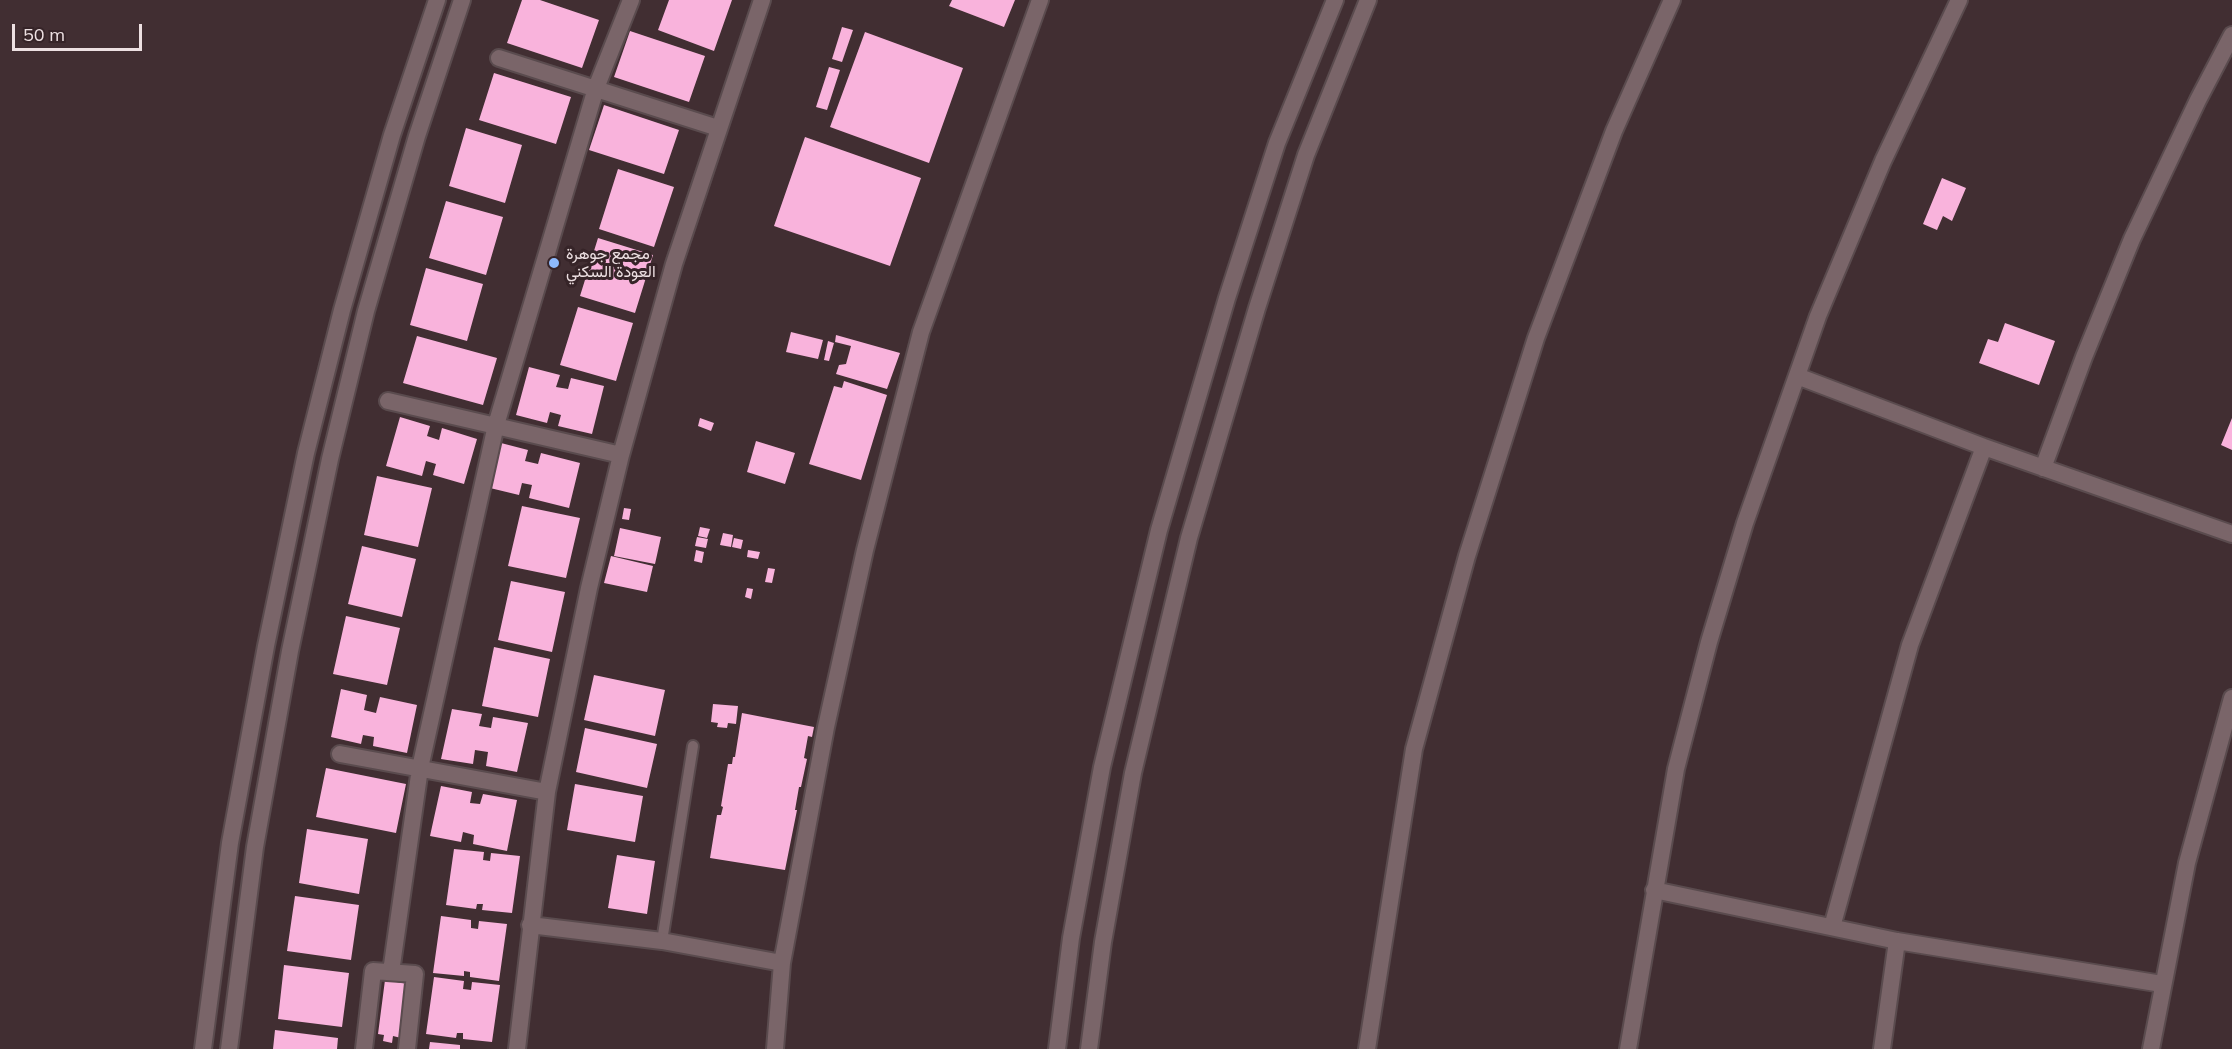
<!DOCTYPE html>
<meta charset="utf-8">
<style>
body{margin:0}
#map{position:relative;width:2232px;height:1049px;overflow:hidden;background:#412e32;font-family:Mulish,sans-serif}
canvas{display:block}
.scale{position:absolute;left:12px;top:24px;width:130px;height:27px;box-sizing:border-box;border:3px solid #ede0e2;border-top:0;padding-left:8px;font-size:18px;line-height:21px;white-space:nowrap;color:#ede0e2;-webkit-text-stroke:4px #362428;paint-order:stroke}
</style>
<div id="map">
<canvas width="2232" height="1049"></canvas>
<div class="scale">50 m</div>
</div>
<script>
const c = document.querySelector('canvas').getContext('2d');
c.lineJoin = 'round';
function fill(path, color) { c.fillStyle = color; c.fill(path, 'evenodd'); }
const toPath = rows => new Path2D(rows.map(r => 'M' + r).join(''));
function stroke(path, color, width, dash) { c.strokeStyle = color; c.lineWidth = width; c.lineCap = dash ? 'butt' : 'round'; c.setLineDash(dash || []); c.stroke(path); }
function drawText(font, color, halo, rows, align = 'center') {
  c.font = font + ' Mulish,Vazirmatn,sans-serif'; c.lineWidth = 6; c.setLineDash([]); c.textBaseline = 'middle'; c.strokeStyle = halo; c.fillStyle = color; for (const [text, x, y, turn = 0] of rows) {
    c.save(); c.translate(x, y); c.rotate((+turn || 0) * Math.PI / 180); c.textAlign = isNaN(turn) ? turn : align; if (halo) c.strokeText(text, 0, 0); c.fillText(text, 0, 0); c.restore();
  }
}
fill(toPath([
 [522,0,540,0,599,20,582,68,507,43],
 [669,0,732,0,714,51,658,30],
 [952,0,1015,0,1004,27,949,6],
 [842,27,853,30,842,62,832,59],
 [630,31,705,56,689,102,614,77],
 [865,32,963,68,929,163,830,127],
 [829,67,840,70,827,110,816,107],
 [494,73,571,97,556,144,479,120],
 [604,105,679,130,664,174,589,150],
 [466,128,522,145,505,203,449,186],
 [805,137,921,178,890,266,774,226],
 [618,169,674,187,654,247,599,229],
 [1942,178,1966,188,1952,221,1943,216,1937,230,1923,224],
 [446,201,503,217,486,275,429,258],
 [598,238,653,255,635,313,580,296],
 [426,268,483,284,467,341,410,325],
 [578,307,633,323,616,381,560,365],
 [2005,323,2055,341,2039,385,1979,363,1988,339,1998,342],
 [791,332,823,340,818,359,786,352],
 [836,335,900,353,887,389,836,374,839,365,846,364,851,346,835,342],
 [417,336,497,358,483,405,403,383],
 [828,341,834,343,829,361,824,360],
 [529,367,560,375,556,387,568,389,571,378,604,386,592,434,558,426,561,415,550,412,547,423,516,415],
 [844,381,887,395,861,480,809,464,834,386,842,388],
 [400,417,430,426,427,436,439,440,442,428,477,439,464,484,433,475,436,464,426,461,422,476,386,466],
 [700,418,714,423,711,431,698,426],
 [2232,418,2232,450,2221,445],
 [756,441,795,453,785,484,747,472],
 [501,443,528,450,525,461,538,464,541,453,580,463,569,508,529,498,532,485,522,483,519,495,490,488],
 [377,476,432,488,418,547,364,535],
 [522,506,580,518,566,578,508,566],
 [624,508,631,509,629,520,622,519],
 [700,527,710,529,707,538,698,536],
 [620,528,661,537,655,564,614,556],
 [723,533,733,535,731,547,720,545],
 [697,537,708,539,706,548,695,546],
 [734,538,743,540,741,549,732,547],
 [362,546,416,559,402,617,348,604],
 [696,550,704,552,702,563,694,561],
 [748,550,760,552,758,559,747,557],
 [611,556,653,566,647,592,604,583],
 [768,568,775,569,772,583,765,582],
 [511,581,565,592,552,652,498,640],
 [747,588,753,589,751,599,745,597],
 [346,616,400,628,387,685,333,674],
 [494,647,550,659,538,717,482,706],
 [594,675,665,690,655,736,584,720],
 [341,689,367,695,364,710,376,713,380,697,417,705,407,753,373,746,374,737,363,735,361,744,331,737],
 [713,704,738,706,736,724,728,723,727,728,717,727,718,723,711,722],
 [452,709,482,714,479,726,491,728,493,717,528,723,517,772,486,766,488,752,475,750,473,764,441,759],
 [742,713,814,727,812,737,808,736,804,758,807,759,801,787,799,787,795,810,797,810,785,870,710,858,717,815,721,815,723,807,721,806,728,764,732,764,733,757,735,757],
 [585,728,657,744,647,788,576,772],
 [326,768,406,784,396,833,316,817],
 [575,784,643,796,635,842,567,830],
 [441,786,472,792,470,803,480,804,483,794,517,800,507,851,473,844,474,835,463,832,461,842,430,836],
 [307,829,368,839,359,894,299,883],
 [454,849,484,852,483,860,490,861,491,853,520,856,512,913,482,910,483,904,477,904,476,909,446,905],
 [617,855,655,861,647,914,608,908],
 [295,896,359,905,351,960,287,951],
 [441,916,471,920,471,928,478,929,479,921,507,924,499,981,470,977,470,972,464,971,464,976,433,973],
 [284,965,349,973,342,1027,278,1019],
 [434,977,464,981,463,989,471,990,472,982,500,985,492,1042,463,1039,463,1033,457,1033,456,1038,426,1034],
 [385,980,408,984,401,1038,393,1036,392,1043,383,1041,384,1035,378,1034],
 [275,1030,338,1038,337,1049,273,1049],
 [430,1042,460,1045,460,1049,429,1049]
]), '#f9b3dc');
const service = toPath([
 [662,941,693,746]
]);
const minor = toPath([
 [499,58,718,128],
 [1797,376,1984,447,2232,534],
 [388,401,621,455],
 [2043,468,2084,357,2132,239,2198,100,2232,35],
 [340,754,547,792],
 [1654,890,1897,941,2162,984],
 [530,925,662,941,782,963],
 [1832,927,1910,645,1984,447],
 [391,972,420,768,496,425,596,88,631,0],
 [203,1049,230,843,266,646,306,453,342,310,392,135,437,0],
 [229,1049,255,847,290,651,330,459,366,311,417,136,462,0],
 [364,1049,373,971,415,974,407,1049],
 [517,1049,547,792,589,588,621,455,674,264,762,0],
 [775,1049,782,963,826,727,865,550,921,332,1040,0],
 [1057,1049,1071,938,1102,767,1159,530,1227,298,1277,143,1335,0],
 [1089,1049,1103,942,1133,773,1189,538,1257,308,1306,155,1368,0],
 [1367,1049,1414,749,1467,556,1536,338,1614,131,1672,0],
 [1628,1049,1676,769,1709,642,1745,523,1818,316,1883,161,1959,0],
 [1882,1049,1897,941],
 [2151,1049,2187,863,2232,698]
]);
stroke(service, '#5a4b4e', 14);
stroke(minor, '#5a4b4e', 20);
stroke(service, '#7a6569', 10);
stroke(minor, '#7a6569', 16);
for (const [x, y, r, color] of [
 [554,263,6,"#8db9fc"]
]) { const dot = new Path2D(); dot.arc(x, y, r, 0, 2 * Math.PI); c.fillStyle = color; c.fill(dot); stroke(dot, '#362428', 2); }
drawText('16px', '#ede0e2', '#362428', [
 ["مجمع جوهرة",566,254],
 ["العودة السكني",566,272]
], 'left');
</script>
